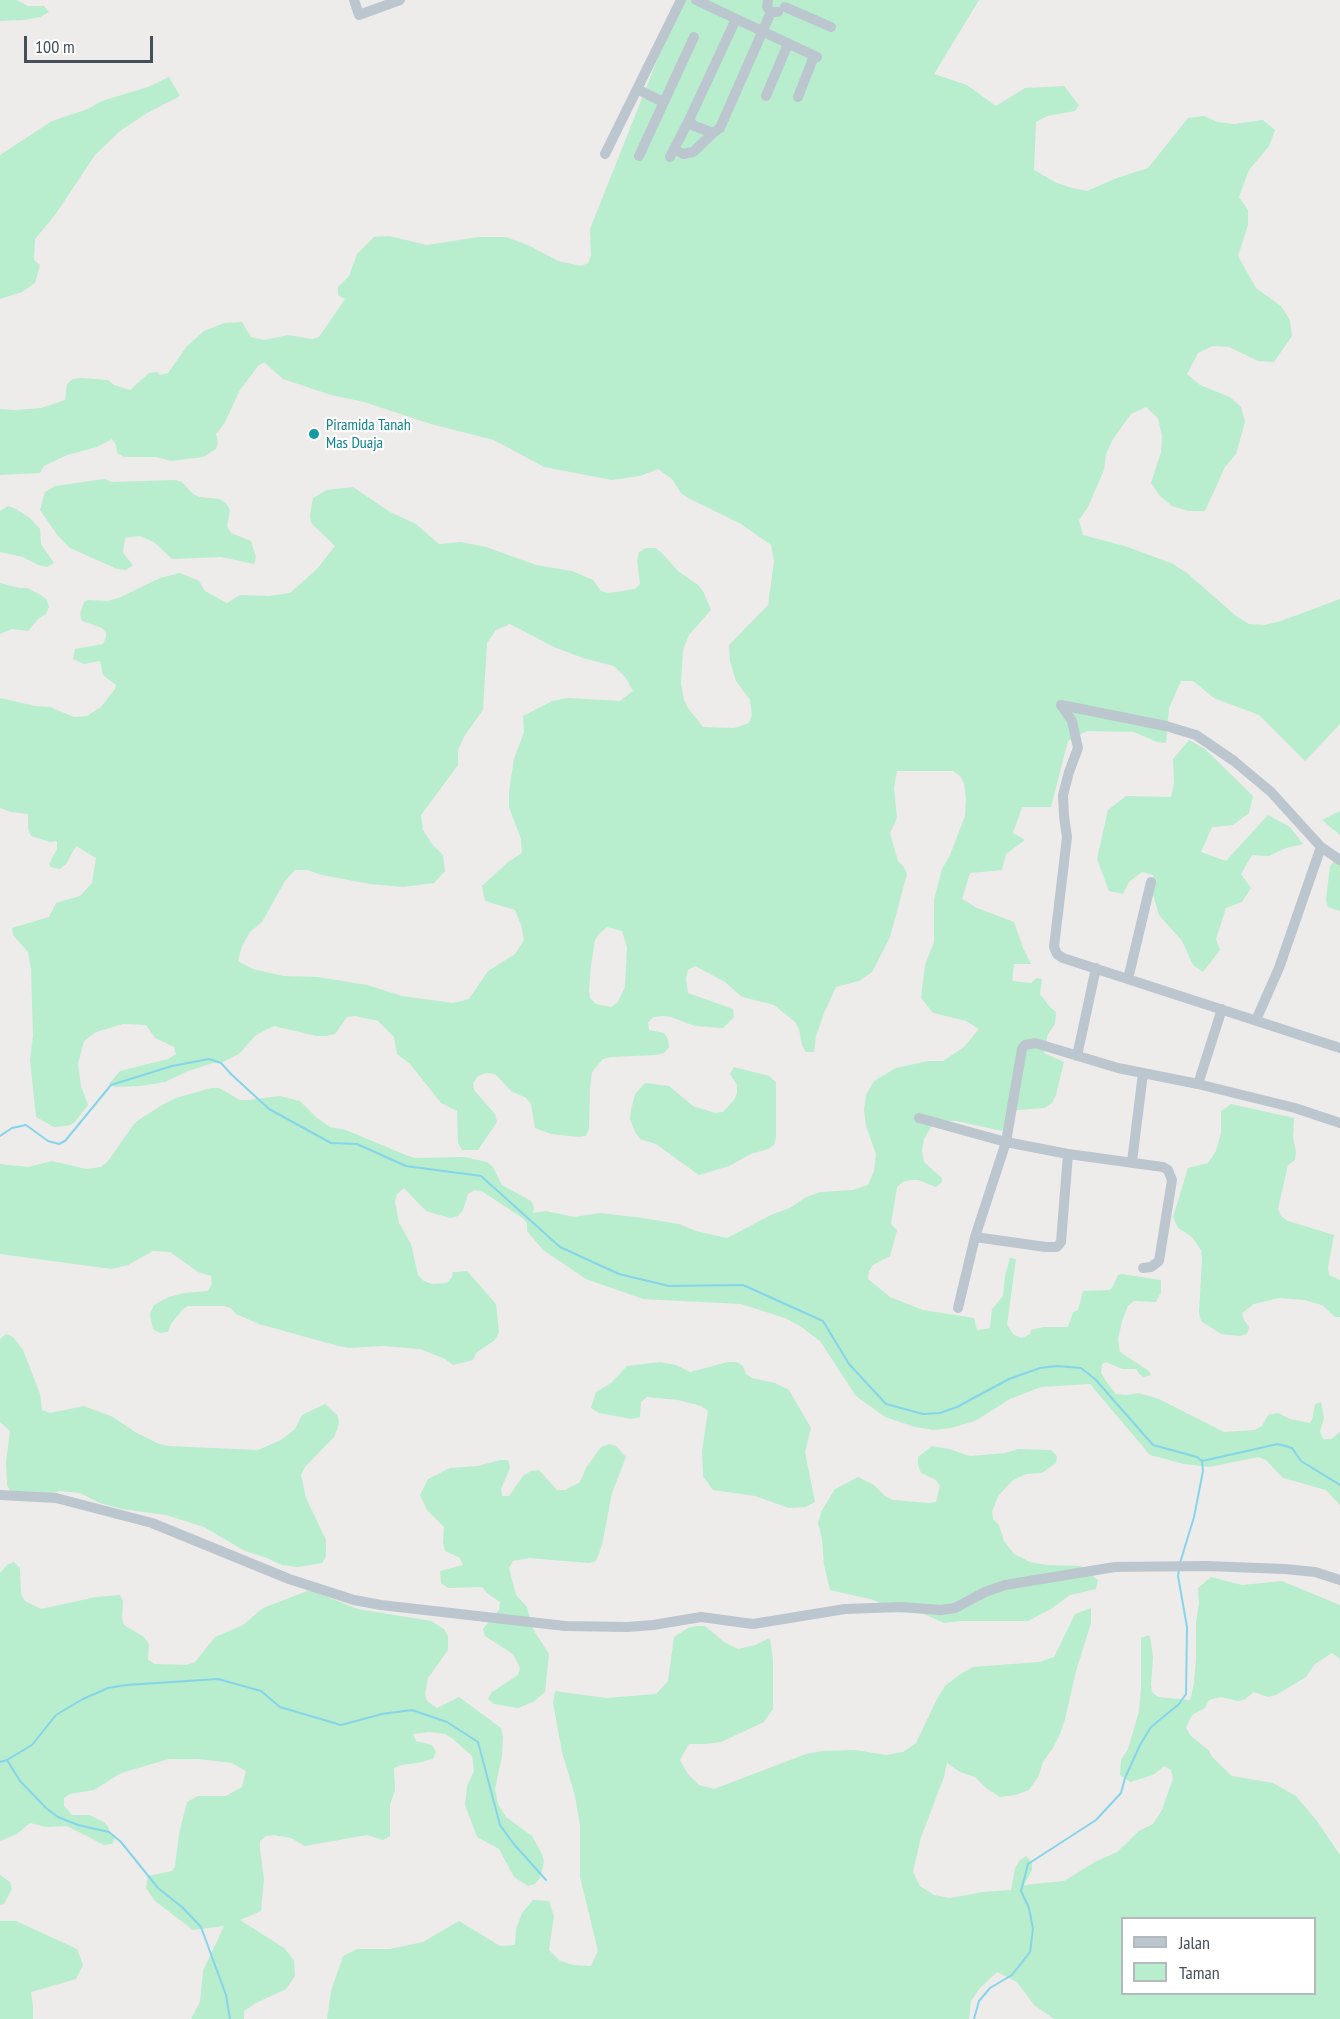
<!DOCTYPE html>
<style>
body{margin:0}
#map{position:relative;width:1340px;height:2019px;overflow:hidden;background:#eeebeb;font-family:"PT Sans Narrow",sans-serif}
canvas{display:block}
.legend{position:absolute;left:1121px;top:1917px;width:195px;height:78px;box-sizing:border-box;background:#fff;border:2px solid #b4b9bd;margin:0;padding:8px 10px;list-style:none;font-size:18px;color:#444f59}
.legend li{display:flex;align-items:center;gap:12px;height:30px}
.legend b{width:30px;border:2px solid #b4b9bd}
.scale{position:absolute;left:24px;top:36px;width:129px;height:27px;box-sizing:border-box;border:3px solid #444f59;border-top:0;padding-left:8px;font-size:18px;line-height:21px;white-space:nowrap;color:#444f59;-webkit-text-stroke:4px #fff;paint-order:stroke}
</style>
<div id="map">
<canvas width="1340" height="2019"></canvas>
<ul class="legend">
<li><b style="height:8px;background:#bcc6ce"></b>Jalan</li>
<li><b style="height:16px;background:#b8edcd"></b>Taman</li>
</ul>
<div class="scale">100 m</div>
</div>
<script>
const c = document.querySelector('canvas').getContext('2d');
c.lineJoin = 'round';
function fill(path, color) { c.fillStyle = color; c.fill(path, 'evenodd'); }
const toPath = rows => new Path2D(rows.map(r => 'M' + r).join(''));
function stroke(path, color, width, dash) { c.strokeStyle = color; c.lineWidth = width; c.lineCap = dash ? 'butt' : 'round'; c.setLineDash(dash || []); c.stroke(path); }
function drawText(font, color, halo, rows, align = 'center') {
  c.font = font + ' "PT Sans Narrow",sans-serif'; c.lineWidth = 4.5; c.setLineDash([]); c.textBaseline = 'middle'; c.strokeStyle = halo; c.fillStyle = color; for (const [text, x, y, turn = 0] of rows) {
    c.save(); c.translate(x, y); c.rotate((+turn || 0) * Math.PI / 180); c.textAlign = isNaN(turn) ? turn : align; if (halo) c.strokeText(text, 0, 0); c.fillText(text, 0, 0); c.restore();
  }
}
fill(toPath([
 [0,0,17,0,28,6,44,6,49,12,40,17,24,20,0,21],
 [681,0,979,0,934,74,967,85,996,106,1025,88,1064,86,1079,105,1075,111,1047,116,1036,122,1034,170,1057,183,1072,188,1087,191,1117,178,1148,168,1188,118,1204,116,1218,122,1234,124,1263,120,1275,130,1269,146,1249,170,1239,197,1248,210,1248,225,1238,256,1256,288,1281,306,1290,320,1292,336,1274,362,1258,361,1229,347,1213,346,1198,353,1187,374,1200,385,1230,397,1241,407,1245,422,1236,454,1225,467,1205,511,1189,511,1172,506,1160,496,1151,483,1161,452,1162,436,1158,418,1146,407,1131,414,1113,439,1106,454,1104,470,1088,507,1079,520,1083,535,1128,547,1173,564,1187,573,1236,616,1249,624,1265,625,1281,621,1340,599,1340,724,1305,761,1259,715,1214,698,1193,681,1181,681,1169,708,1166,743,1157,742,1134,732,1087,731,1068,741,1051,807,1022,807,1013,833,1025,840,1006,854,1002,870,970,873,962,899,977,908,1014,922,1023,948,1031,964,1014,964,1012,981,1031,983,1036,978,1042,979,1040,994,1050,1007,1056,1012,1055,1024,1048,1034,1044,1053,1064,1062,1056,1095,1052,1103,1045,1108,1017,1110,1002,1131,957,1121,944,1121,931,1127,924,1139,922,1151,924,1162,942,1178,942,1182,936,1187,918,1180,911,1180,903,1182,897,1187,891,1224,897,1230,896,1234,890,1256,873,1265,869,1271,868,1279,890,1297,923,1310,974,1318,977,1330,986,1329,990,1328,992,1309,1003,1296,1005,1276,1010,1258,1016,1259,1007,1325,1014,1335,1022,1338,1030,1334,1031,1330,1043,1327,1068,1327,1073,1312,1078,1310,1083,1291,1109,1290,1112,1288,1118,1275,1122,1274,1161,1280,1161,1292,1156,1302,1134,1301,1128,1306,1122,1321,1118,1339,1120,1352,1149,1371,1151,1375,1144,1377,1140,1375,1136,1369,1122,1369,1106,1362,1102,1364,1101,1373,1108,1384,1116,1394,1126,1395,1138,1393,1159,1399,1224,1432,1255,1430,1262,1426,1268,1415,1271,1414,1278,1413,1290,1419,1310,1423,1312,1420,1315,1404,1321,1402,1324,1418,1320,1431,1323,1439,1331,1439,1340,1432,1340,1505,1326,1490,1283,1478,1266,1460,1258,1457,1210,1467,1184,1464,1150,1455,1090,1384,1041,1387,1010,1399,975,1421,951,1428,933,1430,915,1427,885,1417,856,1396,820,1341,800,1326,785,1318,741,1304,643,1299,586,1279,543,1250,527,1231,527,1224,524,1219,483,1192,475,1190,468,1194,463,1210,458,1216,450,1218,426,1211,404,1188,397,1194,395,1202,399,1223,411,1244,418,1275,424,1281,432,1284,447,1283,452,1277,453,1272,467,1271,496,1304,499,1332,495,1340,476,1353,473,1360,453,1365,445,1359,420,1349,383,1346,348,1348,331,1344,259,1324,236,1314,231,1308,224,1306,188,1306,182,1310,171,1324,168,1332,160,1333,153,1329,151,1321,150,1314,154,1305,169,1297,184,1293,208,1291,212,1284,211,1276,198,1272,170,1252,153,1251,128,1265,112,1269,0,1254,0,1164,28,1167,52,1161,86,1169,101,1167,108,1161,134,1124,140,1119,162,1105,176,1098,211,1088,219,1088,240,1100,247,1100,280,1096,300,1101,317,1118,330,1127,346,1130,408,1156,415,1158,464,1157,487,1162,493,1167,502,1185,531,1201,534,1208,533,1213,546,1211,574,1217,601,1213,643,1218,679,1224,696,1231,727,1238,773,1214,790,1208,806,1197,821,1192,853,1190,868,1185,874,1171,876,1154,866,1126,864,1110,866,1095,874,1081,896,1068,928,1061,943,1061,964,1047,979,1029,966,1021,933,1013,921,998,925,965,934,942,934,900,942,869,950,855,965,816,966,799,964,783,960,776,953,771,897,771,894,788,897,818,890,833,898,861,904,867,907,874,890,937,872,972,859,981,836,987,824,1013,816,1036,814,1052,806,1052,802,1045,799,1029,795,1022,774,1005,742,997,725,982,695,966,688,970,686,978,688,993,733,1009,734,1017,723,1028,695,1026,671,1017,662,1016,654,1017,648,1022,649,1030,664,1033,668,1039,669,1047,664,1053,656,1055,611,1057,603,1059,597,1066,592,1072,590,1089,589,1129,586,1136,579,1137,551,1134,535,1128,531,1104,526,1098,511,1091,495,1074,486,1073,478,1076,473,1083,474,1090,495,1114,497,1122,478,1150,462,1150,458,1143,457,1111,441,1103,410,1064,397,1054,394,1037,378,1021,355,1016,347,1017,335,1034,326,1036,316,1036,274,1026,256,1035,239,1054,221,1063,213,1063,188,1071,165,1082,140,1086,115,1087,109,1084,120,1071,168,1059,176,1054,174,1047,155,1038,146,1025,123,1024,96,1032,84,1041,78,1064,81,1086,88,1105,74,1123,67,1126,54,1127,36,1117,30,1060,33,1036,31,969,28,952,13,935,12,928,49,917,56,903,80,896,92,883,96,858,76,846,66,864,60,869,51,867,49,864,57,849,57,841,50,842,31,836,28,829,28,814,11,812,0,808,0,698,35,706,50,707,74,717,87,716,101,707,115,689,116,685,103,675,100,661,84,664,73,659,75,649,103,644,106,637,106,633,102,628,82,621,80,614,84,602,88,600,107,601,119,598,160,578,180,573,199,581,205,591,227,603,240,595,269,596,290,593,317,569,335,546,311,523,310,515,313,498,327,490,353,487,390,512,416,524,439,544,461,542,486,547,536,565,572,571,593,580,601,591,609,593,635,589,640,584,637,560,639,552,646,548,655,548,661,552,678,571,698,585,703,591,711,610,689,635,683,650,681,683,684,700,688,708,703,727,734,728,749,723,752,715,750,700,736,681,730,661,729,645,768,605,774,561,771,545,741,524,688,498,681,493,672,479,658,469,640,476,612,480,544,467,494,440,431,424,364,402,331,395,283,379,264,362,258,366,240,390,224,424,216,434,218,442,216,449,203,457,171,461,156,457,124,457,117,453,116,445,112,439,97,447,67,455,44,466,40,473,0,475,0,409,16,410,41,408,65,400,67,384,73,379,82,378,108,380,114,385,130,390,149,373,157,372,160,375,168,373,187,346,204,331,224,323,242,322,251,337,264,340,288,335,312,339,319,337,345,299,338,295,338,287,349,276,357,254,374,237,389,236,427,245,478,237,506,237,530,246,558,261,581,266,588,263,591,256,590,229],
 [510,624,554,647,583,658,614,666,626,678,633,691,620,701,568,698,552,701,523,716,524,732,514,759,509,791,509,807,521,839,522,853,508,862,482,886,485,901,515,910,521,925,524,940,515,954,488,971,469,999,453,1003,402,996,367,985,318,977,283,976,253,969,238,961,242,946,250,932,262,922,285,881,295,870,307,870,322,875,370,884,403,887,434,883,445,871,443,855,432,844,423,830,421,815,458,765,458,750,465,735,483,710,487,643,496,630],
 [607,927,622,931,627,947,625,987,618,1002,611,1007,596,1004,590,998,589,990,591,965,595,940,599,934],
 [169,77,180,96,147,113,120,131,95,155,55,215,35,239,34,260,40,265,35,283,22,292,0,299,0,155,52,121,88,109,102,101,148,87],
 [104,479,112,482,175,480,182,482,193,494,200,497,219,499,226,503,230,510,227,526,231,533,251,541,256,557,254,564,221,557,172,559,154,542,139,536,125,538,123,553,133,565,126,570,117,569,70,548,58,536,40,510,45,492,55,486],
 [8,506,16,509,30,518,40,529,41,544,54,563,47,567,38,565,23,557,0,552,0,511],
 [0,583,19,588,27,588,41,595,47,600,49,607,46,614,38,619,28,631,12,629,0,634],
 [1189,740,1205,749,1253,796,1249,813,1233,825,1212,827,1201,852,1226,861,1268,815,1290,827,1303,844,1286,848,1269,856,1252,855,1241,874,1251,888,1242,902,1226,908,1216,939,1220,950,1203,972,1193,965,1182,941,1159,915,1153,895,1153,875,1142,872,1129,882,1123,894,1109,891,1097,859,1108,810,1126,796,1171,797,1174,784,1173,759],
 [1340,811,1340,835,1322,820],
 [1340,854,1340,911,1328,907,1326,900,1330,866],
 [734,1067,769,1076,776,1082,776,1137,774,1145,768,1149,751,1154,729,1166,699,1175,656,1144,640,1139,635,1132,630,1119,631,1110,635,1094,645,1083,669,1086,693,1106,715,1113,723,1112,734,1100,737,1093,737,1085,730,1074],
 [1231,1104,1294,1118,1293,1137,1296,1152,1295,1160,1288,1165,1278,1209,1281,1216,1288,1221,1334,1235,1328,1267,1329,1275,1340,1280,1340,1317,1335,1317,1322,1305,1304,1300,1279,1298,1254,1304,1242,1313,1244,1320,1249,1327,1247,1334,1239,1336,1221,1334,1201,1321,1199,1313,1202,1258,1201,1250,1192,1237,1178,1228,1173,1217,1188,1168,1208,1163,1216,1151,1221,1133,1221,1111],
 [6,1334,13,1337,23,1350,40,1394,42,1410,50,1413,84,1406,113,1417,135,1432,159,1444,168,1446,258,1450,281,1440,295,1429,302,1415,325,1404,337,1415,339,1422,337,1430,334,1437,305,1467,301,1475,306,1498,326,1540,326,1556,322,1563,298,1567,282,1565,267,1558,245,1551,204,1527,166,1515,122,1509,100,1503,80,1493,59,1491,52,1494,11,1492,7,1485,6,1462,10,1431,0,1422,0,1339],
 [660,1362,676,1365,690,1372,728,1362,737,1362,743,1366,746,1374,752,1378,775,1383,789,1390,811,1428,805,1452,815,1502,806,1507,789,1508,755,1496,713,1490,703,1476,702,1451,708,1411,701,1406,678,1400,647,1397,641,1402,640,1417,632,1419,599,1413,591,1408,596,1392,611,1383,627,1366],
 [609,1444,616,1446,626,1457,612,1493,602,1545,596,1561,589,1563,529,1558,513,1561,509,1568,516,1595,527,1607,533,1629,549,1654,545,1692,533,1702,518,1708,494,1704,488,1699,492,1692,518,1675,520,1668,513,1654,485,1636,483,1629,499,1610,500,1602,487,1593,482,1587,448,1588,441,1583,440,1571,463,1565,460,1558,445,1551,443,1543,444,1527,427,1510,420,1495,428,1479,450,1468,478,1466,500,1460,508,1460,510,1468,501,1489,502,1496,509,1496,523,1476,531,1471,539,1470,557,1490,565,1490,580,1482,586,1468,601,1447],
 [932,1446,949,1449,970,1456,1005,1453,1018,1449,1051,1450,1057,1456,1056,1463,1042,1473,1026,1474,1012,1481,998,1496,992,1512,993,1519,999,1525,1004,1541,1014,1554,1030,1562,1047,1565,1080,1566,1098,1580,1096,1589,1070,1595,1051,1609,1028,1621,960,1621,944,1623,924,1614,898,1612,874,1600,830,1590,824,1565,822,1539,818,1523,822,1510,835,1489,858,1477,874,1485,885,1496,893,1500,929,1503,936,1502,940,1486,936,1480,921,1473,918,1465,918,1457],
 [14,1562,20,1568,21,1594,25,1601,41,1609,96,1597,120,1595,123,1601,122,1618,124,1625,144,1637,149,1644,148,1660,155,1664,187,1665,195,1662,215,1637,243,1625,263,1608,310,1590,358,1609,431,1621,444,1629,448,1636,448,1650,428,1678,425,1694,427,1701,437,1708,459,1697,501,1728,503,1736,502,1756,495,1789,498,1804,506,1817,532,1836,542,1854,544,1862,540,1878,535,1884,528,1886,514,1877,499,1849,477,1837,465,1805,467,1786,474,1771,472,1756,453,1739,445,1734,429,1732,413,1734,416,1741,432,1745,436,1752,433,1759,417,1763,401,1765,394,1768,395,1790,390,1805,390,1836,383,1840,367,1835,305,1846,291,1838,274,1835,266,1836,260,1841,260,1849,264,1879,261,1911,240,1920,284,1948,294,1960,295,1976,286,1989,256,2003,244,2011,244,2019,191,2019,200,2002,203,1971,224,1926,193,1930,155,1901,146,1888,148,1876,172,1871,175,1867,179,1834,187,1802,198,1796,226,1796,242,1787,246,1771,232,1763,198,1759,169,1759,121,1773,94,1790,70,1794,64,1798,64,1806,72,1815,89,1815,104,1822,109,1828,109,1832,116,1836,112,1844,104,1845,67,1826,46,1827,30,1823,17,1834,0,1841,0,1573,7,1565],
 [1211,1577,1242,1585,1282,1581,1340,1605,1340,1663,1339,1658,1332,1653,1315,1664,1306,1677,1276,1695,1268,1697,1254,1692,1244,1700,1237,1701,1221,1697,1209,1700,1205,1708,1192,1715,1186,1728,1190,1735,1209,1751,1213,1758,1232,1776,1273,1783,1296,1796,1317,1821,1340,1855,1340,2019,1054,2019,1034,2005,1017,1982,997,1972,980,1988,971,2001,969,2019,327,2019,331,1991,343,1956,357,1949,390,1949,423,1942,459,1921,500,1946,515,1945,516,1929,522,1913,533,1900,549,1901,554,1916,549,1950,560,1961,574,1965,591,1966,598,1951,580,1877,580,1826,575,1796,562,1752,553,1703,555,1691,606,1698,656,1694,668,1681,674,1637,688,1628,696,1626,705,1626,724,1642,738,1649,755,1645,770,1638,773,1660,773,1709,764,1722,721,1742,705,1744,689,1744,680,1760,688,1774,699,1785,714,1789,806,1754,822,1751,855,1750,886,1755,903,1752,916,1743,937,1699,945,1686,959,1675,973,1667,1039,1662,1054,1657,1075,1614,1091,1608,1091,1623,1076,1671,1065,1719,1060,1734,1053,1748,1043,1762,1038,1777,1029,1790,1015,1795,1000,1797,986,1788,975,1777,960,1772,947,1763,944,1777,921,1837,913,1872,920,1886,934,1895,950,1898,983,1892,1011,1890,1015,1868,1019,1861,1026,1856,1032,1862,1032,1870,1024,1885,1064,1881,1095,1862,1117,1852,1139,1831,1153,1824,1162,1810,1173,1778,1171,1770,1164,1766,1153,1775,1130,1782,1120,1775,1121,1760,1128,1749,1139,1711,1141,1689,1141,1638,1149,1635,1151,1642,1153,1658,1151,1684,1152,1692,1158,1697,1190,1700,1194,1683,1196,1659,1196,1622,1199,1603,1198,1588],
 [1314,1918,1314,1994,1122,1994,1122,1918],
 [0,1875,10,1882,12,1889,4,1904,0,1905],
 [0,1921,16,1921,77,1949,83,1965,76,1979,31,1992,33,2007,33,2019,0,2019]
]), '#b8edcd');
stroke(toPath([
 [0,1136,12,1128,26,1125,48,1141,59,1144,65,1141,111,1085,172,1066,209,1059,221,1063,232,1075,269,1109,331,1143,357,1144,406,1166,481,1176,560,1247,619,1274,669,1286,743,1285,823,1321,849,1364,886,1404,923,1414,940,1413,957,1407,1009,1379,1040,1368,1057,1366,1081,1368,1095,1379,1153,1445,1197,1457,1202,1461,1278,1444,1292,1448,1301,1461,1340,1485],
 [1180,1563,1194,1517,1203,1471,1202,1461],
 [7,1760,20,1781,46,1808,58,1817,78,1825,109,1832,121,1842,158,1888,182,1907,201,1927,226,1995,230,2019],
 [0,1762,7,1760,32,1745,56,1715,83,1699,108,1688,126,1685,218,1679,261,1691,280,1707,341,1725,382,1714,412,1710,447,1722,478,1742,500,1825,513,1843,546,1880],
 [974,2019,979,2001,990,1988,1012,1975,1030,1952,1033,1929,1029,1908,1021,1891,1028,1864,1096,1820,1121,1793,1125,1778,1140,1745,1151,1727,1179,1704,1186,1694,1187,1627,1178,1576,1179,1569]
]), '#85d5ea', 2);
stroke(toPath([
 [354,0,359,15,400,0],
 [696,0,817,57],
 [768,0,767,7,771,12,778,12],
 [785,7,831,27],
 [736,19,690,118,692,125,713,133,720,128,771,12],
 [637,89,663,102],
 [766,96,788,44],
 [798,97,814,56],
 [674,149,683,154,693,152,713,133],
 [605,154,681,0],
 [639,156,694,37],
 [670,157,690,118],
 [1061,705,1072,721,1078,748,1069,772,1063,795,1064,816,1067,837,1054,947,1057,954,1063,958,1340,1048],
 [1061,705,1166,726,1196,735,1234,761,1271,792,1321,847,1340,860],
 [1128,979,1151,882],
 [1256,1020,1279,968,1321,847],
 [1077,1056,1096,968],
 [1198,1084,1222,1009],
 [919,1118,1006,1142,1068,1154,1163,1167,1168,1170,1172,1180,1159,1261,1151,1267,1143,1268],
 [1132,1162,1143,1073],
 [975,1237,1046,1247,1057,1247,1061,1242,1068,1154],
 [958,1308,975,1237,1006,1142,1022,1049,1025,1045,1035,1043,1118,1068,1198,1084,1295,1108,1340,1123],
 [0,1495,56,1498,152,1523,289,1579,354,1600,381,1605,565,1626,627,1627,653,1625,701,1617,753,1624,845,1609,901,1607,941,1610,955,1608,985,1592,1005,1585,1115,1567,1206,1566,1285,1569,1315,1572,1340,1580]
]), '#bcc6ce', 10);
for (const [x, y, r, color] of [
 [314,434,6,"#0f9aa8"]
]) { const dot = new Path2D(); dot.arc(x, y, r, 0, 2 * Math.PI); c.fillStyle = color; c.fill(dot); stroke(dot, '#fff', 2); }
drawText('16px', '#0d838f', '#fff', [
 ["Piramida Tanah",326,425],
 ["Mas Duaja",326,443]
], 'left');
</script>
